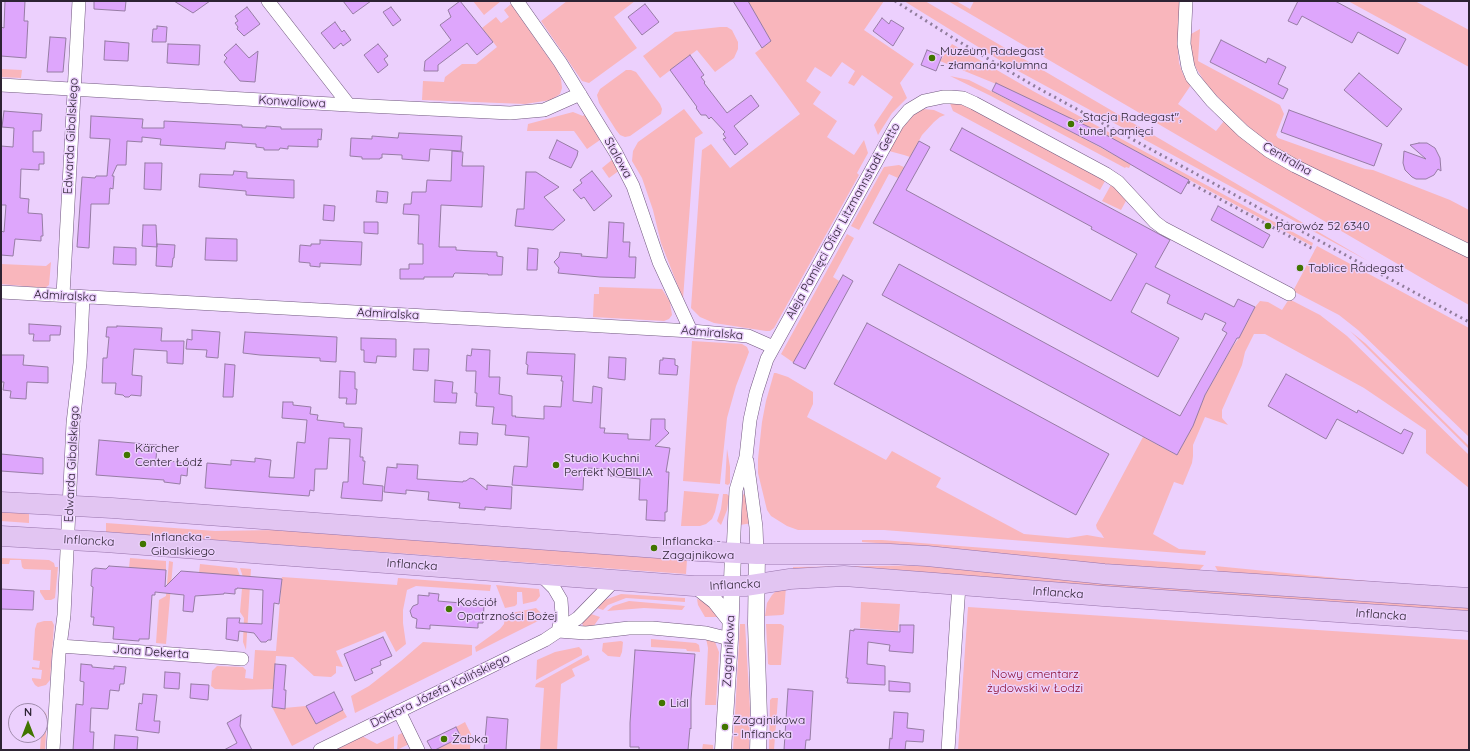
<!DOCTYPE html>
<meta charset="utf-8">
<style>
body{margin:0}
#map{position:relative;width:1470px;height:751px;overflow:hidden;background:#ecd0fd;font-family:Quicksand,sans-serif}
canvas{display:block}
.frame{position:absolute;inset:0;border:2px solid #2d2333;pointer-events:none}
.north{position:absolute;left:8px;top:703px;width:40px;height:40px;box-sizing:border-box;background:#ecd0fd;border:1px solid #a08bac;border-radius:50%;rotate:0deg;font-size:11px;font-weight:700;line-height:16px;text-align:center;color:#2d2333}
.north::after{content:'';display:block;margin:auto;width:14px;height:18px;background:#417500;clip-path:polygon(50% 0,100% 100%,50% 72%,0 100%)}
</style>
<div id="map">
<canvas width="1470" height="751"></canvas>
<div class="frame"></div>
<div class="north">N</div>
</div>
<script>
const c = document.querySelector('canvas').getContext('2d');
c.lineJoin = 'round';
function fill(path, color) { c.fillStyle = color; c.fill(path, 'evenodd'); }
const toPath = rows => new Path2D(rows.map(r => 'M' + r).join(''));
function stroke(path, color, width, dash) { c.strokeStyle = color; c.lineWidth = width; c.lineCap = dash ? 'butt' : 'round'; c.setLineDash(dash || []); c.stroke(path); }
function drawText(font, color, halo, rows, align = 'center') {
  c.font = font + ' Quicksand,sans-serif'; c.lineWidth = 3; c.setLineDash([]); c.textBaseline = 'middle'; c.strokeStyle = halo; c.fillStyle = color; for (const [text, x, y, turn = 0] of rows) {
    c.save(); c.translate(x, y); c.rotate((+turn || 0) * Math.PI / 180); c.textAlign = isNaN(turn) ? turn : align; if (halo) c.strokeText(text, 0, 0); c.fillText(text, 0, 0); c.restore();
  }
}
fill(toPath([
 [473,1,501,1,484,15],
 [567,1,635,1,614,17,637,48,589,83,582,81,541,21],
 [747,1,884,1,864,30,914,64,900,83,907,98,892,113,878,135,874,125,893,97,862,75,854,86,848,83,855,71,842,62,831,77,815,67,806,81,821,92,813,104,837,121,827,137,854,155,864,140,868,153,857,173,859,175,774,328,770,331,766,331,714,323,700,317,691,308,702,150,711,144,730,168,800,114,755,53,771,41],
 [904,1,925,1,1368,261,1009,66],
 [948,1,956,1,970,9,974,1,1180,1,1178,50,1179,63,1183,74,1191,85,1178,104,1216,131,1224,121,1469,256,1469,305,1437,287],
 [1348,1,1415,1,1469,30,1469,67],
 [511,4,557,70,561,79,562,88,560,94,551,100,525,104,422,100,423,81,444,82,445,77,462,64,476,64,497,47,482,28,496,17,501,23,509,17,504,10],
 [720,27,727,27,732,30,738,42,738,49,734,58,715,72,697,50,660,78,643,56,675,32],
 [1200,29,1198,61,1280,105,1284,114,1276,135,1278,138,1365,169,1373,170,1450,200,1469,210,1469,245,1295,159,1277,148,1259,136,1238,117,1208,87,1196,68,1190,53,1191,34],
 [952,44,1033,91,1313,243,1312,246,1108,136,1006,88,940,61],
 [1,69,22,70,21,78,1,77],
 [626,70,631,70,636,72,660,104,662,109,661,114,630,136,625,137,620,135,616,130,599,103,597,95,600,89],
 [950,76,969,80,1068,130,1131,164,1129,168,1126,167,1125,168,991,96],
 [949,101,962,102,1104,177,1105,181,1100,190,953,111],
 [684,109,703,133,695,138,683,299,661,243,653,210,642,178,632,161,633,151,638,142],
 [923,109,934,110,945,115,940,117,934,122,922,135,910,157,904,155,889,151,903,125,918,111],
 [573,112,583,116,585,114,600,140,587,149,574,131,527,131,528,124],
 [613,159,620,170,609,178,602,168],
 [899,165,904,167,898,178,889,174,859,230,851,226,884,167],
 [1112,183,1127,199,1121,210,1102,201],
 [847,234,854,238,833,277,839,281,794,363,781,354],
 [1317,246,1469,328,1469,437,1358,330,1339,315,1293,291],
 [51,262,49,285,45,288,1,284,1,264,46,266],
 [599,287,662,289,670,302,672,315,669,319,664,321,593,317,594,294,599,294],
 [1289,299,1320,315,1347,336,1469,455,1469,488,1426,453,1426,430,1364,388,1265,334,1254,334,1245,352,1242,365,1222,410,1222,418,1228,425,1205,417,1193,445,1193,456,1192,463,1183,485,1174,482,1153,534,1179,549,1206,551,1205,555,884,530,798,530,787,526,771,516,767,510,758,473,758,459,762,422,766,401,774,373,776,373,788,377,813,392,813,404,807,417,886,460,892,451,941,478,936,487,1024,534,1068,538,1087,535,1104,538,1101,533,1097,529,1096,525,1143,437,1177,455,1194,424,1187,420,1200,407,1205,395,1233,346,1239,338,1255,307,1260,301,1268,302,1282,310],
 [1350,331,1365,343,1469,446,1469,449],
 [692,341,742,344,747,347,749,352,736,386,727,418,720,484,683,481],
 [727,449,730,467,730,483,728,485,725,484],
 [684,491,719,494,715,512,712,519,706,524,700,526,681,526],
 [745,493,752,523,740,525,743,495],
 [723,494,727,494,729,496,727,510,721,525,717,521,721,509],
 [1,511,29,513,29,523,1,521],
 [106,523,215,531,278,530,687,560,686,574,106,532],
 [862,540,882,540,1204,565,1197,573,1081,565,891,544,862,542],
 [1,558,49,560,54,563,55,567,58,567,55,598,51,600,45,600,40,592,40,590,50,590,51,570,24,569,22,567,21,560,10,560,9,564,2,564],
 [130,558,166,561,166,570,129,568],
 [169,561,173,562,166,644,156,643,159,600,166,596],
 [200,564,237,568,240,576,199,573],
 [956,565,1469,604,1469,614,793,572,793,567],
 [1215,566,1408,585,1220,575],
 [240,568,251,569,246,650,243,642,244,618,240,612,243,577],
 [282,577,397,585,398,578,491,585,490,591,416,586,407,590,403,610,403,623,406,644,396,652,385,631,336,651,343,667,336,666,336,673,331,677,314,676,293,657,276,656,273,689,242,690,215,689,211,686,212,671,217,666,243,667,246,670,245,678,253,679,255,650,276,651],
 [496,585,539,589,540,596,536,601,523,604,522,592,517,592,517,604,515,606,505,608],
 [786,586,784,614,782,615,765,616,767,603,772,595,778,589],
 [621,594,685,598,685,602,626,598,608,605,603,610,594,607,602,601],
 [697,599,706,602,718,617,705,617,698,605],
 [629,601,675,605,685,606,682,610,644,608,607,611,613,606],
 [861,602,900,604,898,631,860,628],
 [968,607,1469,640,1469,750,958,750],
 [536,608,541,613,542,619,476,652,475,647,500,629,504,624,505,616,507,614],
 [588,613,600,617,593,627,584,627,583,626,582,622],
 [44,621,52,621,54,625,50,680,46,685,38,687,35,685,32,680,32,678,41,679,42,670,32,669,32,667,39,668,40,661,33,660,35,629,37,623],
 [740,624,745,624,750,709,749,750,733,750],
 [766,624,781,624,784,626,781,665,770,665,768,664],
 [706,638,715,642,719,652,716,705,705,705,708,648],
 [651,639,696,643,699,645,700,652,687,651,686,649,651,647],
 [621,641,623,642,622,652,620,657,608,656,602,651,603,643],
 [423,642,472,645,472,655,355,713,351,696,369,686,401,661],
 [579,647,582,650,582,655,536,680,537,660,555,652],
 [588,655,590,660,572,669,575,676,561,684,557,750,540,750,544,688,535,687,536,684],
 [772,698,778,698,774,750,769,750,770,700],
 [306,706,316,724,343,710,347,717,292,746,272,707,284,708],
 [39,711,40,711,45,712,47,716,45,750,40,750,42,722,40,721,40,711],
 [465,722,471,734,470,750,435,750,461,737,456,727],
 [404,732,409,744,397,750,398,735],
 [362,736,377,744,394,736,394,750,335,750],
 [703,744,713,745,713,750,702,750]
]), '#f9b6bc');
const building = toPath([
 [5,1,25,1,24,21,28,21,26,58,1,56,1,27,4,28,5,1],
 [94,1,126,1,125,11,94,9,94,1],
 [174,1,210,1,193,13,174,1],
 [343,1,371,1,353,14,343,1],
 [460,1,493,42,477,55,467,43,438,65,438,71,424,71,425,61,451,40,440,25,451,17,448,10,460,1],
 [733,1,748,1,771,41,762,48,733,1],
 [1298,1,1335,1,1406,39,1398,54,1358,32,1352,43,1302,16,1297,25,1288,21,1298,1],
 [645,4,659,22,642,35,628,17,645,4],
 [247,7,260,24,244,36,237,29,238,27,235,23,238,21,235,16,247,7],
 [391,7,401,20,393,26,383,12,391,7],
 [882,18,889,24,891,20,904,28,893,46,873,31,882,18],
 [335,22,342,32,344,30,351,40,343,46,341,43,334,49,321,33,335,22],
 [157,26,167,27,166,42,152,42,153,29,157,29,157,26],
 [50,37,66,38,63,72,47,72,50,37],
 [1221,40,1266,63,1268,58,1286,67,1278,84,1288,89,1283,99,1210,62,1221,40],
 [105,41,129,43,128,61,104,60,105,41],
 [168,44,200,45,199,65,167,63,168,44],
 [236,44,249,58,258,51,255,82,240,81,224,62,227,58,224,55,236,44],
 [378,44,388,56,384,59,388,65,378,73,364,55,378,44],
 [927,50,942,56,936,71,921,65,927,50],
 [690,55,704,75,701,77,705,82,704,83,727,113,751,95,759,106,734,126,748,144,735,155,723,139,726,138,723,134,725,132,711,117,709,119,706,115,701,115,696,108,697,107,670,70,690,55],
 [1359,73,1402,109,1387,127,1344,90,1359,73],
 [996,83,1108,136,1189,180,1181,194,1101,147,992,91,996,83],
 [1289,110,1382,144,1374,166,1281,132,1289,110],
 [4,111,42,114,41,131,33,131,33,152,44,152,44,164,39,164,39,170,21,169,20,198,29,199,28,213,42,214,43,236,41,236,41,241,15,239,13,256,1,255,1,231,4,232,6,205,1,205,1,146,13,147,14,128,2,127,4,111],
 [91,116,143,119,142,128,164,128,164,121,242,125,242,127,266,128,266,126,281,127,281,129,322,129,321,140,318,139,318,147,288,146,288,149,280,148,279,150,264,150,264,148,256,147,256,144,226,142,225,149,160,145,161,139,142,137,142,142,127,141,126,165,117,165,112,176,114,176,113,189,110,188,109,204,91,204,89,248,77,247,82,177,95,178,96,176,107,176,110,139,90,138,91,116],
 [962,128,1170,240,1155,267,1234,307,1238,299,1255,307,1239,338,1237,338,1205,395,1193,426,1177,455,882,295,899,264,1180,416,1227,333,1222,330,1226,323,1205,313,1202,320,1167,303,1170,295,1146,283,1131,312,1179,338,1158,377,873,223,919,141,930,147,906,190,1111,301,1137,254,1091,229,1092,227,950,150,962,128],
 [399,133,462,136,461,151,430,149,429,161,402,159,402,155,382,154,382,158,380,158,380,159,362,159,362,157,350,156,351,138,372,139,372,136,398,138,399,133],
 [557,140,578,151,577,156,571,168,549,158,557,140],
 [1419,143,1427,143,1435,148,1440,158,1441,171,1438,169,1434,175,1426,179,1416,179,1412,177,1405,170,1403,163,1404,151,1426,159,1410,145,1419,143],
 [452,151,463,152,462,166,484,166,482,207,441,205,439,247,456,247,456,250,472,251,497,252,497,256,503,257,502,275,488,275,488,274,455,273,454,274,453,277,424,277,424,279,400,279,400,269,409,269,409,264,423,264,423,244,418,244,419,215,403,214,404,204,411,204,412,192,426,192,427,180,451,181,452,151],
 [145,163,162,163,161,190,144,189,145,163],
 [234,171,247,172,247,178,294,180,294,198,246,195,246,191,199,187,200,174,233,175,234,171],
 [592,171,612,196,594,211,584,197,581,199,573,190,582,183,580,180,592,171],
 [526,172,536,172,559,187,544,197,565,220,553,230,515,226,517,209,524,209,526,172],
 [377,191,388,192,387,203,376,202,377,191],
 [324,205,335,206,334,221,323,220,324,205],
 [1218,206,1270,235,1263,248,1211,220,1218,206],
 [364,222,378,222,378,234,364,233,364,222],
 [609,222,624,223,623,242,630,242,629,257,636,257,635,278,600,277,558,273,559,268,554,262,559,257,560,252,582,254,581,256,607,258,609,222],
 [143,225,156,225,157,247,142,246,143,225],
 [206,238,237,239,237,261,205,260,206,238],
 [320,240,362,242,361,265,320,263,320,267,310,266,310,263,299,262,300,245,311,246,311,244,320,244,320,240],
 [157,244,175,245,174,258,173,258,172,267,156,266,157,244],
 [114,247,136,248,136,265,113,264,114,247],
 [528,248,538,249,537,270,527,270,528,248],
 [843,275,853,281,805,369,793,363,843,275],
 [867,323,1109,454,1076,515,834,384,867,323],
 [29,324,61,326,60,335,50,335,50,341,33,341,34,334,29,334,29,324],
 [117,326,162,328,161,341,184,341,183,364,167,363,167,351,134,349,132,375,142,376,141,396,131,395,129,397,125,397,123,395,115,394,116,383,102,383,103,358,107,358,109,337,106,337,107,327,117,327,117,326],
 [192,330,220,332,218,358,206,357,207,350,186,349,187,339,192,340,192,330],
 [245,332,337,337,336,362,320,361,320,358,260,355,243,353,245,332],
 [361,338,396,339,396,357,377,356,376,363,364,362,364,350,361,350,361,338],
 [414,349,429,349,428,371,413,370,414,349],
 [472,349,490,350,489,377,500,377,499,394,512,396,512,416,516,416,515,417,544,419,544,406,561,407,563,381,561,381,562,376,527,374,528,365,526,364,527,352,575,354,573,401,592,403,593,386,602,388,600,428,605,428,604,433,628,434,628,439,650,440,651,419,665,419,665,429,669,433,655,446,670,448,666,472,669,472,667,512,665,512,665,521,646,520,647,500,639,500,640,479,610,476,611,469,584,468,583,490,512,485,514,466,527,467,529,437,505,435,506,425,492,424,494,407,476,406,477,393,475,393,476,371,466,371,467,355,471,356,472,349],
 [1,355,24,355,23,365,48,367,48,383,27,382,26,399,10,398,11,391,3,390,4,382,1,382,1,355],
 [609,357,626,358,625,380,608,378,609,357],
 [663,358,675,359,675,365,678,366,677,375,659,374,660,360,663,360,663,358],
 [225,364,235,365,233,397,223,397,225,364],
 [340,371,355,372,355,389,357,389,356,404,346,404,347,398,339,398,340,371],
 [1286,374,1357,413,1358,410,1401,434,1404,429,1413,433,1403,454,1337,419,1326,439,1268,406,1286,374],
 [435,380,453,382,452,393,457,393,456,403,434,402,435,380],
 [283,402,293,402,293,405,311,407,310,414,318,415,317,420,344,423,344,427,362,428,360,457,363,457,363,461,365,461,363,484,383,486,382,501,341,498,343,482,348,482,350,439,329,438,327,469,315,469,314,491,310,490,309,496,205,488,207,463,231,465,231,460,255,462,255,458,271,460,269,477,294,478,297,442,305,443,307,420,282,418,283,402],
 [460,432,478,433,477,445,459,444,460,432],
 [99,440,157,445,156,460,188,463,187,476,181,475,180,484,164,482,164,480,96,475,99,440],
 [1,454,43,458,43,474,1,471,1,454],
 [397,464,418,465,417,479,463,482,463,481,466,481,470,478,474,479,487,490,487,485,512,487,511,509,485,507,485,510,459,508,460,503,428,500,429,492,406,490,406,494,384,492,387,467,397,468,397,464],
 [109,566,166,570,165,587,181,571,282,579,279,604,274,603,271,640,268,640,266,642,261,642,254,633,239,631,238,641,226,639,227,618,240,618,239,623,262,624,263,590,237,588,237,589,235,589,235,594,224,593,224,594,195,596,193,612,183,611,184,595,155,592,155,595,152,595,149,639,139,639,139,641,113,639,114,627,93,625,94,617,91,617,93,587,91,586,92,570,95,568,106,569,109,566],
 [1,589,34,591,33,610,1,609,1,589],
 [429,593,439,594,438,601,484,605,483,623,478,623,478,628,430,625,430,629,416,628,417,619,412,617,410,611,413,606,418,604,418,595,429,596,429,593],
 [900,625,914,625,913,653,889,651,890,645,868,642,867,664,885,666,885,685,847,683,848,678,846,678,850,630,854,631,854,629,900,632,900,625],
 [383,637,392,656,380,661,381,665,371,669,373,673,355,681,344,654,383,637],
 [635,650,695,654,691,699,691,729,690,728,688,750,639,750,639,747,630,747,630,723,635,650],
 [81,664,92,665,92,667,114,669,114,666,126,667,124,684,120,684,119,691,110,690,108,709,91,708,90,732,94,732,93,750,73,750,76,704,83,705,84,682,80,681,81,664],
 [275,664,286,665,284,690,286,690,285,709,272,707,275,664],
 [165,672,180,673,179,689,164,688,165,672],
 [889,681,910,683,910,692,889,691,889,681],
 [191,684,209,685,208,700,190,698,191,684],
 [788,689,813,691,810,740,806,740,805,750,784,750,788,689],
 [334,692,343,710,316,724,306,706,334,692],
 [143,694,157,695,154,721,160,721,159,733,136,730,139,703,142,704,143,694],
 [894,712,908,713,907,728,924,730,923,742,906,741,905,750,889,750,890,738,892,739,894,712],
 [241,715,240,726,252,750,224,750,237,743,227,723,241,715],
 [487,717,508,719,506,750,484,750,487,717],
 [456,727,461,737,435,750,432,750,427,741,456,727],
 [115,735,138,737,137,750,114,750,115,735]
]);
fill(building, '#dea6fc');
stroke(building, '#967ca4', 1);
const minor = toPath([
 [268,1,349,105],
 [517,1,560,62,616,153,633,186,659,262,691,331],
 [1186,1,1184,44,1188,67,1192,77,1212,101,1243,131,1269,151,1295,166,1469,251],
 [1,85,349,105,510,113,544,110,580,94],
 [1,292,691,331,748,336,773,347],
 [63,295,79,1],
 [747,461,756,527,757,554],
 [733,553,736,490,746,457,750,420,756,393,767,359,897,124,909,110,924,101,943,97,951,97,963,98,974,103,1106,174,1118,182,1155,222,1163,228,1289,294],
 [541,575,554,588,561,600,562,615,558,631],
 [558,631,586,633,629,628,652,628,706,633,730,639],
 [60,646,242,659],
 [399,711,418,750],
 [53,750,59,654,64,615,73,423,80,363,83,297],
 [320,750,545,640,578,618,615,580],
 [948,750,959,585]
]);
const tertiary = toPath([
 [757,554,756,624,759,717,758,750],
 [696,586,715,601,730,620],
 [723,750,730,639,733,553]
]);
const primary = toPath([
 [1,502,112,508,699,551,757,554,890,554,927,556,1104,574,1469,598],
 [1,536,105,542,694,586,745,586,790,579,844,576,1103,596,1469,621]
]);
stroke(minor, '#71597f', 14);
stroke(tertiary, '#71597f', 17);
stroke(primary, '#9673aa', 21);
stroke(minor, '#fff', 13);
stroke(tertiary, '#fff', 16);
stroke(primary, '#e2c5f2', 20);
stroke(toPath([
 [895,1,953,38,1036,87,1469,322],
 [1188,182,1315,250]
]), '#907c9b', 3, [2, 4]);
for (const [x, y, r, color] of [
 [932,58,4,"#417500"],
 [1071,124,4,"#417500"],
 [1268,226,4,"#417500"],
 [1300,268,4,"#417500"],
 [127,455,4,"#417500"],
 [556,465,4,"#417500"],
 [143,544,4,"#417500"],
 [654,548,4,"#417500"],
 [449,609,4,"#417500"],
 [662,703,4,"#417500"],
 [725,727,4,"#417500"],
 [444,739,4,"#417500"]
]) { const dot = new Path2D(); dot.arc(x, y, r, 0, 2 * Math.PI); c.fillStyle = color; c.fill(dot); stroke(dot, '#ecd0fd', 1.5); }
drawText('12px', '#2d2333', '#ecd0fd', [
 ["Muzeum Radegast",940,51],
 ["- złamana kolumna",940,65],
 ["„Stacja Radegast\",",1079,117],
 ["tunel pamięci",1079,131],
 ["Parowóz 52 6340",1276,226],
 ["Tablice Radegast",1308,268],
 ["Kärcher",135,448],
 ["Center Łódź",135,462],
 ["Studio Kuchni",564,458],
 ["Perfekt NOBILIA",564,472],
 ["Inflancka -",151,537],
 ["Gibalskiego",151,551],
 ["Inflancka -",662,541],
 ["Zagajnikowa",662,555],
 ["Kościół",457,602],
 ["Opatrzności Bożej",457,616],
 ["Lidl",670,703],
 ["Zagajnikowa",733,720],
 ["- Inflancka",733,734],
 ["Żabka",452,739]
], 'left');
drawText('12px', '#2d2333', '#ecd0fd', [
 ["Konwaliowa",292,102,3],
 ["Edwarda Gibalskiego",71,136,-87],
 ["Stalowa",618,158,61],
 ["Centralna",1287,159,30],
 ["Aleja Pamięci Ofiar Litzmannstadt Getto",843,221,-61],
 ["Admiralska",65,296,3],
 ["Admiralska",388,314,3],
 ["Admiralska",712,333,5],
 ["Edwarda Gibalskiego",72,464,-87],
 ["Inflancka",89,541,3],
 ["Inflancka",412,565,4],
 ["Inflancka",735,585,-3],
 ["Inflancka",1058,593,4],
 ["Inflancka",1381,615,4],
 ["Zagajnikowa",729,651,-87],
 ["Jana Dekerta",151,652,4],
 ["Doktora Józefa Kolińskiego",440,691,-26]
]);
drawText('12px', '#8b0f32', '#ecd0fd', [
 ["Nowy cmentarz",1035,674],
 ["żydowski w Łodzi",1035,688]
]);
</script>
